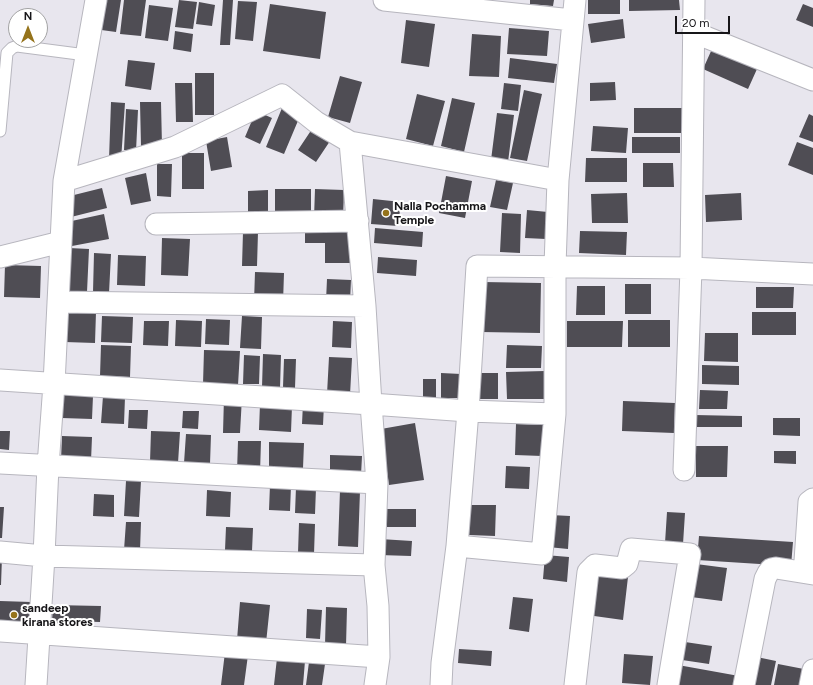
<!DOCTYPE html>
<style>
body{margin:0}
#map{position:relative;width:813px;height:685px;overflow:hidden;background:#e8e6ee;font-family:Figtree,sans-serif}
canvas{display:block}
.north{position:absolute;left:8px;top:8px;width:40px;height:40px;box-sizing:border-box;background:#fff;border:1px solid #a2a2a3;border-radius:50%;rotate:0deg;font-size:11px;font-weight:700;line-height:16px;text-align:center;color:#171619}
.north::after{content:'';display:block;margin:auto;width:14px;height:18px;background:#95731b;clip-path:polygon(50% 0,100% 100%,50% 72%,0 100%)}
.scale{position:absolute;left:675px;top:16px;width:55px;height:18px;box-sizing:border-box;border:2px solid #171619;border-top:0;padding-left:5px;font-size:12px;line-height:14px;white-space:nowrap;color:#171619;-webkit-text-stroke:3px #fff;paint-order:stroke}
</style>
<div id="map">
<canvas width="813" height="685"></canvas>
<div class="north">N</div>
<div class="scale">20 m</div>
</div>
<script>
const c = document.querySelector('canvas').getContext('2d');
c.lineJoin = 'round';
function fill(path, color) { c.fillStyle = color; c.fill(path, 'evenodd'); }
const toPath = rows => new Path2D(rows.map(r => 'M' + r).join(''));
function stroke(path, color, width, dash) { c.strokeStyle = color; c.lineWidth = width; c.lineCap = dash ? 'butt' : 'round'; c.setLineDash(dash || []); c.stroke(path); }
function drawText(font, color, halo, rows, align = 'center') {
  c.font = font + ' Figtree,sans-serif'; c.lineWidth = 4; c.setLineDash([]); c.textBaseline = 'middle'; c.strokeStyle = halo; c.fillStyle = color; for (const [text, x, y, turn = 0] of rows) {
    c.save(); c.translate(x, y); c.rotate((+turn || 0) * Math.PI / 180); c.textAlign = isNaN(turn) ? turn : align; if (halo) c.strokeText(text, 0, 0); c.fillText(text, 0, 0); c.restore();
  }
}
fill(toPath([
 [98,0,121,0,116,32,94,29],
 [124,0,146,0,141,36,120,34],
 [179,0,197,2,193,29,175,27],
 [223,0,233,0,230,45,220,45],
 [530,0,554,0,553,6,530,4],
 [588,0,620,0,620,14,588,14],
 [629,0,679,0,680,10,629,11],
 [238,1,257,2,253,41,235,39],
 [199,2,215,5,212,26,196,24],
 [270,4,326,12,320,59,263,51],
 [803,4,813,8,813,27,796,20],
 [149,5,173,8,168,41,145,38],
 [623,19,625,38,591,43,588,24],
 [406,20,435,24,429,67,401,63],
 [509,28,549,31,547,56,507,54],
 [175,31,193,34,191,52,173,49],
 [472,34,501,36,499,77,469,76],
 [712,49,757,69,748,89,703,69],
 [510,58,557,64,554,83,508,78],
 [128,60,155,63,151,90,125,86],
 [195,73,214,73,214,115,195,115],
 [340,76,362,82,350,123,328,117],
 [615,82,616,100,590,101,590,83],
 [175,83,192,83,193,122,176,122],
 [504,83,521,85,518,111,501,109],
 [524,90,542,94,527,161,510,158],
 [417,94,445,101,433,146,406,139],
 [452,98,475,103,464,152,441,146],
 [111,102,125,103,121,160,109,159],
 [140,102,161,102,162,146,141,146],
 [282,108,300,116,284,154,266,147],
 [634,108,682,108,682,133,634,133],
 [126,109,138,110,136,151,124,150],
 [256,111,272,118,260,144,245,137],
 [497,113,514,115,508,162,491,160],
 [809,114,813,116,813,142,799,137],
 [593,126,628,128,626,153,591,151],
 [312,129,330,141,316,162,298,150],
 [227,137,232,167,211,171,206,141],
 [632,137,680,137,680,153,632,153],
 [797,142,813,148,813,175,788,165],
 [182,153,204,153,204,189,182,189],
 [586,158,627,158,627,182,585,182],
 [643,163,673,163,674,187,643,187],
 [157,164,172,164,171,197,157,196],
 [146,173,151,201,131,205,125,178],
 [446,176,472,181,465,218,439,213],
 [496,180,513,183,507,210,490,207],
 [102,188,107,208,71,217,66,197],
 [275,189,311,189,311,215,275,215],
 [315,189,344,190,343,219,314,218],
 [268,190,268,220,248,221,248,191],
 [627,193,628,223,592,223,591,194],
 [741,193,742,220,706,222,705,195],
 [373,199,401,202,398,226,371,224],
 [527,210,548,212,546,239,525,238],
 [502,213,521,214,520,253,500,252],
 [104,214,109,239,72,246,67,222],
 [305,228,356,229,355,263,325,263,325,243,305,243],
 [375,228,423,232,422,247,374,243],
 [580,231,627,232,626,255,579,253],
 [243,232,258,232,257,266,242,266],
 [162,238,190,239,188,276,161,275],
 [69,248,89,249,87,292,68,291],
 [94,253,111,254,109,293,93,292],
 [118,255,146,256,145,286,117,285],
 [378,257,417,260,416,276,377,273],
 [5,265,41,266,40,298,4,297],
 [255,272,284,273,283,303,254,302],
 [327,279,351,280,350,302,326,301],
 [483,282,541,283,540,333,481,332],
 [625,284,651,284,651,314,625,314],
 [577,286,605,286,605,315,576,315],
 [756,287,794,287,793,308,756,308],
 [67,311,96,312,95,343,65,342],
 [752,312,796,312,796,335,752,335],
 [102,316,133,317,132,343,101,342],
 [242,316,262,317,261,349,240,348],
 [206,319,230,320,229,345,205,344],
 [176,320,202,321,201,347,175,346],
 [628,320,670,320,670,347,628,347],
 [144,321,169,321,168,346,143,345],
 [333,321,352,322,351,348,332,347],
 [567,321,623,321,622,347,567,347],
 [705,333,738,333,738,362,704,361],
 [101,345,131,346,130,377,100,376],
 [507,345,542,346,541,368,506,368],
 [204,350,240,351,238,385,203,384],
 [263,354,281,355,280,388,262,387],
 [244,355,260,356,259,384,243,384],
 [329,357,352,358,350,395,327,394],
 [284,359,296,359,295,388,283,387],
 [702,365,739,366,739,385,702,384],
 [545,371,546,399,507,399,506,372],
 [441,373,461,374,461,398,441,398],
 [474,373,498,373,498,399,474,399],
 [423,379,436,379,436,399,423,399],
 [700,390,728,391,727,409,699,409],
 [63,394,93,396,92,419,62,418],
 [103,396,125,397,124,424,101,423],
 [224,397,242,397,240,433,223,433],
 [623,401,675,403,674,433,622,431],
 [303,403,324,404,323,425,302,424],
 [260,404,292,406,291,432,259,430],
 [129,410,148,410,147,429,128,428],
 [183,411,199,411,198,429,182,428],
 [695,415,742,416,742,427,695,427],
 [773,418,800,418,800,436,773,435],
 [415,423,424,480,389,485,381,429],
 [516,424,543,425,542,456,515,455],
 [0,431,10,431,9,450,0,449],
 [151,431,180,432,178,463,150,462],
 [186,434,211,435,210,464,184,463],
 [62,436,92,437,91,461,61,460],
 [238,441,261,441,260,473,237,472],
 [269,442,304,443,303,468,269,467],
 [696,446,728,446,727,477,696,477],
 [774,451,796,451,796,464,774,463],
 [330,455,362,456,361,475,330,473],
 [506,466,530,467,529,489,505,488],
 [126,481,141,481,139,517,124,516],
 [270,485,291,486,290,511,269,510],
 [296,487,316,488,315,514,295,513],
 [207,490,231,492,230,517,206,516],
 [340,490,360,491,358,547,338,546],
 [94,494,114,495,114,517,93,516],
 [470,505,496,505,495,536,469,535],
 [0,507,4,507,2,538,0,538],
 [387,509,416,509,416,527,387,527],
 [667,512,685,513,683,544,665,543],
 [551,515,570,516,568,549,548,547],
 [126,522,141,522,140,551,124,550],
 [299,523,315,524,314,554,298,553],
 [226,527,253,528,252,551,225,550],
 [699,536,793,542,791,566,697,560],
 [380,539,412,541,411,556,379,555],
 [545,555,569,557,567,582,543,579],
 [0,557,2,557,1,585,0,585],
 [696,564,727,568,722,601,691,597],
 [593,572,628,577,623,620,587,615],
 [513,597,533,599,529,632,509,629],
 [0,601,31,602,30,627,0,625],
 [240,602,270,605,266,643,237,640],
 [53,605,101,606,100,622,69,621,68,640,51,639],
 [326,607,347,608,346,646,325,645],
 [307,609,322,610,320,639,306,638],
 [685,642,712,646,709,664,682,660],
 [459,649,492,651,491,666,458,663],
 [225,652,248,655,244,685,221,685],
 [624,654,653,656,650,685,622,683],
 [752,656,776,661,771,685,749,685],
 [277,658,305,661,303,685,274,685],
 [309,662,325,664,322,685,306,685],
 [778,664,809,670,806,685,774,685],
 [678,665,739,676,738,685,675,685]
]), '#4f4d54');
const service = toPath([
 [0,131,7,53,12,48,17,46,86,55]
]);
const minor = toPath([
 [384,0,572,20],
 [693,32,813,80],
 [350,142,365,306,371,404,377,483,374,565,378,606,379,657,375,685],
 [64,181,175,147,282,95,316,122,350,142,558,180],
 [156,224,358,221],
 [0,257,61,242],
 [58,302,365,306],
 [0,380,371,404,468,411,555,414],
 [0,463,377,483],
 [684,470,691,268,694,0],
 [813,499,809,502,805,561,807,565,813,566],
 [457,546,542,554,555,414,555,266,558,180,575,0],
 [0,552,44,556,374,565],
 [0,631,379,657],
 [36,685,44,556,48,466,54,384,64,181,96,0],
 [441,685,442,663,457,546,468,411,477,266,691,268,813,274],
 [575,685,588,572,595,565,622,568,627,564,631,549,690,554,668,685],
 [744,685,765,579,768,573,771,569,776,568,813,574],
 [810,685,813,670]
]);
stroke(service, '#b7b6be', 13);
stroke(minor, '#b7b6be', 23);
stroke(service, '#fff', 11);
stroke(minor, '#fff', 21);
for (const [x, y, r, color] of [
 [386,213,4,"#95731b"],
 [14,615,4,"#95731b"]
]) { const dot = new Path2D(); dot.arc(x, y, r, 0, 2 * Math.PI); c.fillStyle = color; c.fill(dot); stroke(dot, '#fff', 1.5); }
drawText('bold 12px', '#171619', '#fff', [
 ["Nalla Pochamma",394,206],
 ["Temple",394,220],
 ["sandeep",22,608],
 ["kirana stores",22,622]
], 'left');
</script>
